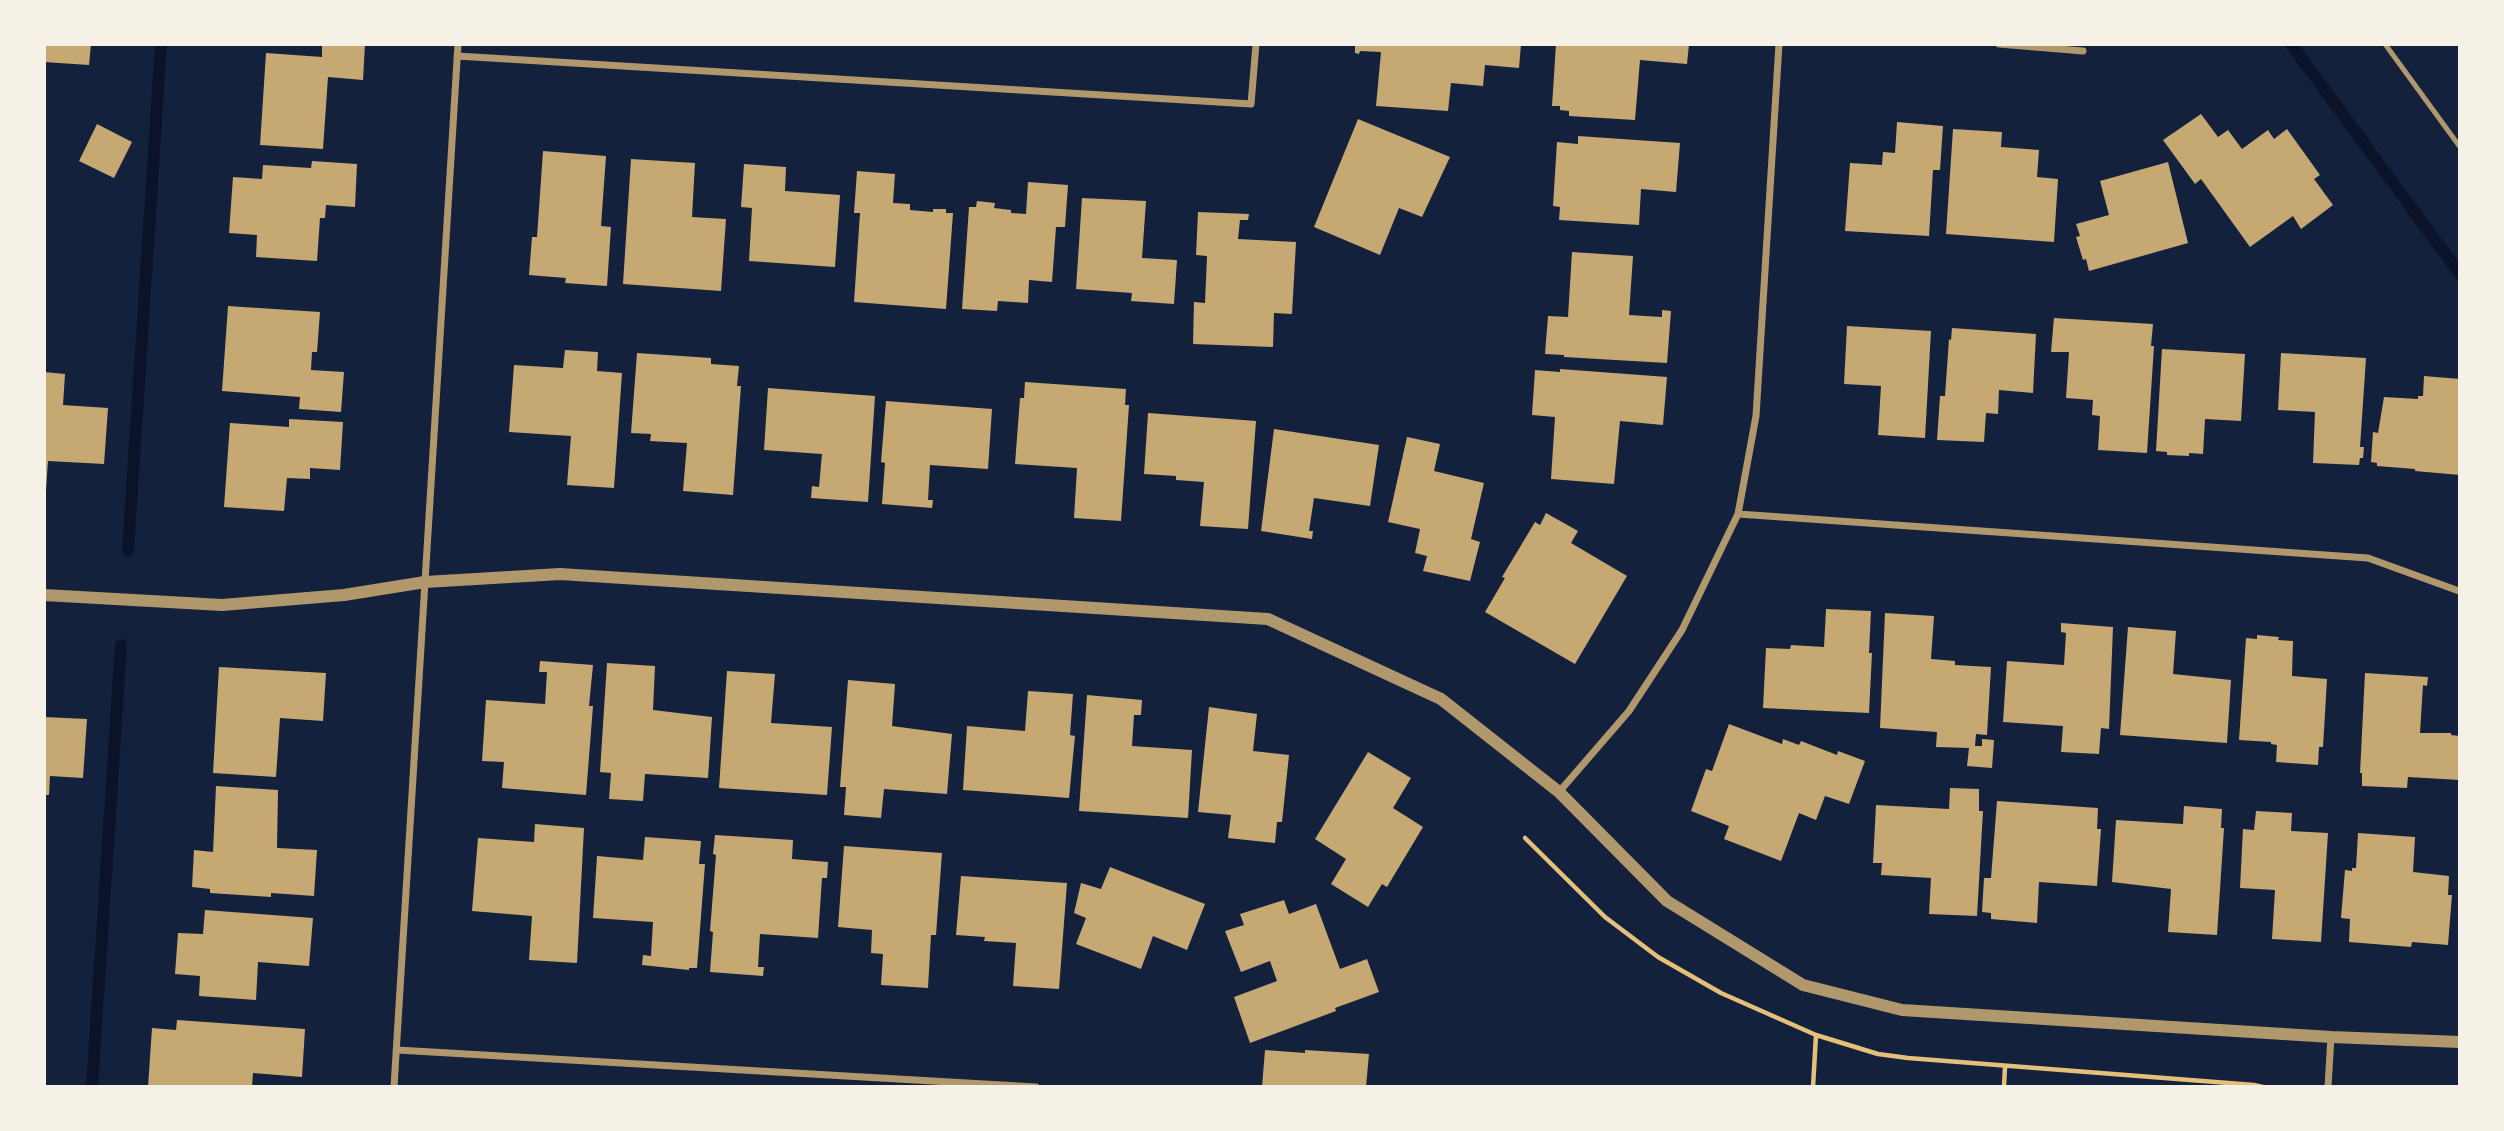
<!DOCTYPE html>
<style>
body{margin:0}
#map{position:relative;width:2504px;height:1131px;overflow:hidden;background:#14213d;font-family:"Open Sans",sans-serif}
canvas{display:block}
.frame{position:absolute;inset:0;border:46px solid #f6f1e7;pointer-events:none}
</style>
<div id="map">
<canvas width="2504" height="1131"></canvas>
<div class="frame"></div>
</div>
<script>
const c = document.querySelector('canvas').getContext('2d');
c.lineJoin = 'round';
const toPath = rows => new Path2D(rows.map(r => 'M' + r).join(''));
function stroke(path, color, width, dash) { c.strokeStyle = color; c.lineWidth = width; c.lineCap = dash ? 'butt' : 'round'; c.setLineDash(dash || []); c.stroke(path); }
function fill(path, color) { c.fillStyle = color; c.fill(path, 'evenodd'); }
stroke(toPath([
 [2291,44,2460,274],
 [128,550,161,44],
 [92,1087,121,645]
]), '#0b132b', 12);
fill(toPath([
 [44,44,91,44,89,65,44,62],
 [322,44,365,44,363,80,328,77,323,149,260,145,266,53,322,57],
 [1355,44,1521,44,1519,68,1485,65,1483,86,1451,83,1448,111,1376,106,1381,52,1360,51,1359,54,1355,53],
 [1556,44,1689,44,1687,64,1640,60,1635,120,1569,116,1569,111,1560,110,1560,106,1552,106],
 [2201,114,2218,137,2228,130,2242,149,2268,130,2274,139,2287,129,2320,175,2314,179,2333,205,2301,229,2293,216,2250,247,2201,179,2195,184,2163,140],
 [1358,119,1450,157,1422,217,1399,208,1380,255,1314,227],
 [1897,122,1943,126,1940,170,1933,170,1929,236,1845,231,1850,163,1882,165,1883,152,1895,153],
 [97,124,132,142,114,178,79,161],
 [1953,129,2002,132,2001,147,2039,150,2037,177,2058,179,2054,242,1946,234],
 [1578,136,1680,143,1676,192,1641,189,1639,225,1559,220,1560,207,1553,206,1557,142,1578,144],
 [543,151,606,156,601,226,611,227,607,286,565,283,566,278,529,275,532,237,537,237],
 [631,159,695,163,692,217,726,219,721,291,623,284],
 [312,161,357,164,355,207,326,205,325,218,320,218,317,261,256,257,257,235,229,233,233,177,262,179,263,165,311,168],
 [2168,162,2188,243,2089,271,2086,259,2083,260,2076,237,2080,236,2076,224,2109,215,2100,181],
 [744,164,786,167,785,191,840,195,835,267,749,261,752,208,741,207],
 [857,171,895,174,893,203,910,204,910,210,933,212,933,209,946,209,946,213,953,213,946,309,854,302,860,213,854,213],
 [1028,182,1068,185,1065,227,1056,227,1052,282,1029,280,1028,303,998,301,997,311,962,309,969,207,976,207,977,201,995,203,994,208,1011,210,1011,213,1026,214],
 [1082,198,1146,201,1142,258,1177,260,1174,304,1131,301,1132,293,1076,289],
 [1198,212,1249,214,1248,220,1240,220,1238,239,1296,242,1292,314,1274,313,1273,347,1193,344,1194,302,1205,303,1207,256,1196,255],
 [1572,252,1633,256,1629,315,1662,317,1662,310,1671,311,1667,363,1564,357,1564,355,1545,354,1548,316,1568,317],
 [228,306,320,312,317,352,312,352,311,370,344,372,341,412,299,409,300,397,222,391],
 [2054,318,2153,324,2151,346,2154,346,2147,453,2098,450,2100,416,2092,415,2093,400,2066,398,2069,352,2051,352],
 [1847,326,1931,331,1925,438,1878,435,1881,386,1844,384],
 [1952,328,2036,334,2033,393,1999,390,1998,414,1986,413,1984,442,1937,440,1940,396,1945,396,1949,339,1951,340],
 [2162,349,2245,354,2241,421,2205,419,2203,454,2189,453,2189,456,2167,455,2167,452,2156,451],
 [565,350,598,352,597,371,622,373,614,488,567,485,571,436,509,432,514,365,563,368],
 [637,353,711,358,711,364,739,366,737,386,741,386,733,495,683,491,687,443,650,441,651,434,631,433],
 [2281,353,2366,358,2360,447,2364,447,2363,458,2360,458,2359,465,2313,463,2315,412,2278,410],
 [1560,369,1667,377,1663,425,1620,421,1614,484,1551,479,1555,417,1532,415,1535,370,1560,372],
 [44,372,65,374,63,405,108,408,104,464,48,461,46,491,44,491],
 [2424,376,2460,379,2460,475,2415,471,2415,469,2377,466,2377,463,2371,462,2373,432,2378,433,2384,397,2418,399,2418,396,2423,396],
 [1025,382,1126,389,1125,405,1129,405,1121,521,1074,518,1077,468,1015,464,1020,398,1024,398],
 [768,388,875,396,868,502,811,498,812,486,819,487,822,454,764,450],
 [886,401,992,409,988,469,930,465,928,500,933,500,932,508,882,504,885,463,881,462],
 [1148,413,1256,421,1248,529,1200,526,1204,482,1176,480,1176,476,1144,474],
 [289,419,343,422,340,470,310,468,310,479,287,478,284,511,224,507,230,423,289,427],
 [1274,429,1379,445,1370,506,1314,498,1309,531,1313,531,1312,539,1261,531],
 [1407,437,1440,444,1434,471,1484,483,1471,539,1480,542,1470,581,1423,571,1427,556,1415,553,1420,529,1388,522],
 [1546,513,1578,531,1571,543,1627,576,1575,664,1485,612,1505,578,1502,577,1535,522,1540,525],
 [1826,609,1871,611,1869,653,1872,653,1869,713,1763,708,1766,648,1790,649,1791,645,1824,647],
 [1885,613,1934,616,1931,659,1955,661,1955,665,1991,667,1987,735,1976,734,1975,746,1982,746,1982,739,1994,740,1992,768,1967,766,1969,748,1936,747,1937,732,1880,728],
 [2061,623,2113,627,2109,729,2101,728,2099,754,2061,752,2063,726,2003,722,2007,661,2064,665,2066,633,2061,632],
 [2128,627,2176,631,2173,674,2231,680,2227,743,2120,735],
 [2257,635,2279,637,2278,640,2293,641,2292,676,2327,679,2323,747,2319,747,2318,765,2276,762,2277,745,2271,744,2271,742,2239,740,2246,638,2257,639],
 [540,661,593,665,589,706,593,706,586,795,502,788,504,762,482,761,486,700,545,704,547,672,539,672],
 [607,663,655,666,653,710,712,717,708,778,645,774,643,801,609,799,611,773,600,772],
 [219,667,326,673,323,721,280,718,276,777,213,773],
 [727,671,775,674,771,723,832,727,827,795,719,788],
 [2365,673,2428,677,2427,686,2423,685,2420,733,2451,733,2451,735,2460,736,2460,780,2408,777,2407,788,2362,786,2362,773,2360,773],
 [848,680,895,684,892,726,952,734,947,794,884,789,881,818,844,815,846,787,840,787],
 [1028,691,1073,694,1070,735,1075,736,1069,798,963,790,967,726,1025,731],
 [1087,695,1142,700,1141,715,1134,715,1132,746,1192,750,1188,818,1079,811],
 [1209,707,1257,714,1253,751,1289,755,1282,822,1277,822,1275,843,1228,838,1231,815,1198,812],
 [44,717,87,719,83,778,50,776,49,795,44,795],
 [1729,724,1782,744,1783,739,1799,745,1801,741,1837,755,1838,751,1865,761,1849,804,1825,796,1816,820,1799,813,1781,861,1724,839,1729,826,1691,811,1706,769,1712,771],
 [1368,752,1411,778,1393,808,1423,827,1387,887,1382,884,1368,907,1331,884,1346,859,1315,839],
 [216,786,278,790,277,848,317,850,314,896,271,893,271,897,210,893,210,889,192,887,194,850,213,852],
 [1950,788,1979,789,1979,811,1983,811,1977,916,1929,914,1931,878,1881,875,1882,863,1873,863,1876,805,1949,809],
 [1997,801,2098,808,2097,829,2101,829,2097,886,2039,882,2037,923,1991,919,1991,913,1982,912,1984,878,1991,878],
 [2184,806,2222,809,2221,828,2224,828,2217,935,2168,932,2171,889,2112,882,2116,820,2183,824],
 [2256,811,2292,813,2291,831,2328,833,2321,942,2272,939,2275,890,2240,888,2243,829,2254,830],
 [535,824,584,828,577,963,529,960,532,916,472,911,478,838,534,842],
 [2358,833,2415,837,2413,872,2449,876,2448,895,2452,895,2448,945,2412,942,2411,947,2349,942,2350,919,2341,918,2345,870,2352,871,2352,868,2356,868],
 [715,835,793,840,792,859,828,862,827,878,822,878,818,938,760,934,758,967,764,967,763,976,710,972,713,932,710,931,716,855,713,854],
 [645,837,701,841,699,864,705,864,697,968,689,968,689,970,642,965,643,955,651,956,653,922,593,918,597,856,643,860],
 [844,846,942,853,936,935,931,935,928,988,881,985,883,954,871,953,872,930,838,927],
 [1110,867,1205,904,1187,950,1153,936,1141,969,1076,944,1086,918,1074,913,1081,883,1101,889],
 [961,876,1067,883,1059,989,1013,986,1016,943,984,941,985,937,956,935],
 [1284,900,1289,914,1316,904,1340,969,1367,959,1379,992,1335,1008,1336,1011,1250,1043,1234,997,1277,981,1270,961,1241,972,1225,931,1244,925,1240,914],
 [205,910,313,918,309,966,258,962,256,1000,199,996,200,976,175,974,178,933,203,934],
 [177,1020,305,1029,302,1077,253,1073,252,1087,148,1087,152,1028,176,1030],
 [1265,1050,1305,1053,1305,1050,1369,1054,1366,1087,1262,1087]
]), '#c6a872');
stroke(toPath([
 [1525,838,1605,917,1658,957,1721,993,1816,1035],
 [1813,1087,1816,1035,1878,1054,1908,1058,2254,1085,2263,1087],
 [2004,1087,2005,1066]
]), '#e5c07b', 4.5);
stroke(toPath([
 [2385,44,2460,147]
]), '#b1986c', 5);
stroke(toPath([
 [1999,44,2083,51],
 [457,56,1251,104,1256,44],
 [1738,514,2368,558,2459,591],
 [1559,792,1629,711,1682,630,1738,514,1756,416,1779,44],
 [397,1050,1036,1087],
 [394,1087,458,44],
 [2328,1087,2331,1037]
]), '#b1986c', 7);
stroke(toPath([
 [44,595,222,605,344,595,425,582,560,574,1268,619,1441,699,1559,792,1667,901,1803,985,1902,1010,2331,1037,2460,1042]
]), '#b1986c', 12);
</script>
